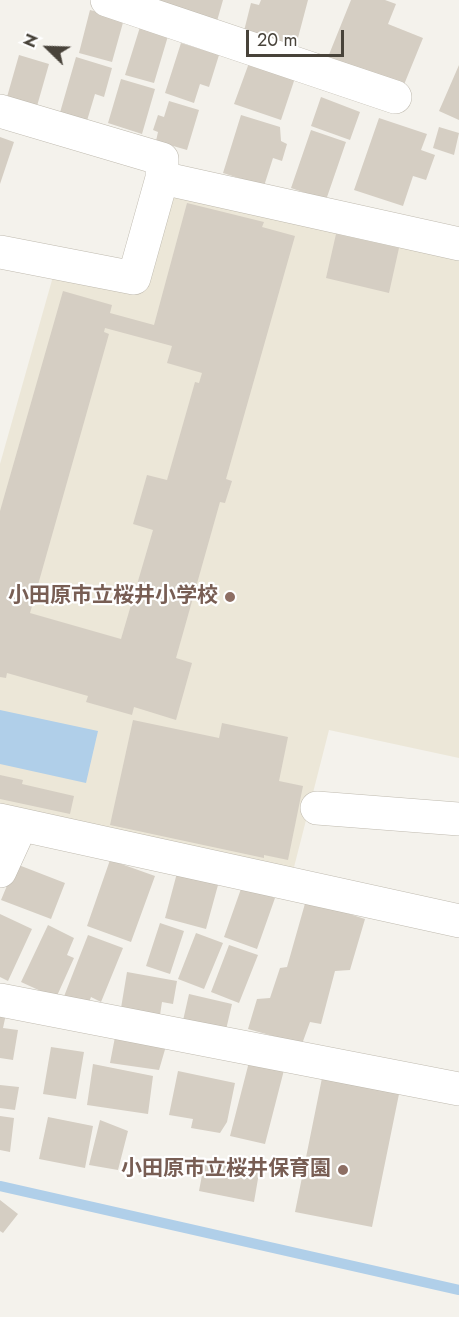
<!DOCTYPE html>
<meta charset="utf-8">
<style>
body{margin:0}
#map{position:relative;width:459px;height:1317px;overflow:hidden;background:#f4f2ec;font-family:Jost,sans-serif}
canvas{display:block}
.north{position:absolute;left:18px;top:18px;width:60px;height:60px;-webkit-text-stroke:4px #fff;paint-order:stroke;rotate:293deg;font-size:16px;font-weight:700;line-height:24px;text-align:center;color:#48433a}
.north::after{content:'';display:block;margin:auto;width:21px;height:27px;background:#48433a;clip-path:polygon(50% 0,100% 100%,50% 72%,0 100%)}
.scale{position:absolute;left:246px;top:30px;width:98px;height:27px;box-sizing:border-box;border:3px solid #48433a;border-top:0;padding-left:8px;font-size:18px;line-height:21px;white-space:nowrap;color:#48433a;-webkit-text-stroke:4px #fff;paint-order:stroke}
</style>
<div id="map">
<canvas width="459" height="1317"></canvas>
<div class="north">N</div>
<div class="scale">20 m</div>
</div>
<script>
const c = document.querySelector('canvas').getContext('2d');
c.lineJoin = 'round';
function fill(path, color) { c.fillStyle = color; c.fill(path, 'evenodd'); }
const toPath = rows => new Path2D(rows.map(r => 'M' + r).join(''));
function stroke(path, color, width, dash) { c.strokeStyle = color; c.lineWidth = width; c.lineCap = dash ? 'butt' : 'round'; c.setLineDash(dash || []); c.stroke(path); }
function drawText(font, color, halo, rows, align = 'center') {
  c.font = font + ' Jost,"Noto Sans JP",sans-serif'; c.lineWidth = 4.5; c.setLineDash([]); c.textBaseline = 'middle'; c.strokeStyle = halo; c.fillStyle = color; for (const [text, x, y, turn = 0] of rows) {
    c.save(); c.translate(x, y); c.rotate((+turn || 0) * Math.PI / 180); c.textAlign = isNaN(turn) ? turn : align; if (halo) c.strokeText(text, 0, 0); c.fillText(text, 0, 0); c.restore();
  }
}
fill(toPath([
 [178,190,459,256,459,758,329,730,292,875,0,811,0,464,54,273,141,291,167,196]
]), '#ece7d8');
fill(toPath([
 [0,710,98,731,86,783,0,764]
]), '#b0cfe9');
stroke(toPath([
 [0,1186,459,1290]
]), '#b0cfe9', 10);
fill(toPath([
 [159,0,223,0,215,28,156,10],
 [261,0,308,0,294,53,242,39,251,3,259,5],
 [351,0,385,0,396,4,388,24,423,38,401,92,324,67],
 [90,10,124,19,112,62,79,53],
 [140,27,168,36,154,83,125,75],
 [181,43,219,55,209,87,200,84,194,103,165,93],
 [19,55,49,64,37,106,7,97],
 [76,57,112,68,104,97,95,94,86,124,59,116],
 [249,63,295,78,281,120,234,104],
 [459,65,459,120,439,111],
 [121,79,155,89,142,134,108,123],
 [321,97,360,112,350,140,311,126],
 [169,101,199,110,187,150,156,141,158,132,153,130,158,115,164,117],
 [241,115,280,127,281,141,287,144,282,161,273,158,264,186,223,173],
 [379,118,427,134,421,150,435,155,426,180,413,176,403,206,354,190],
 [439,127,459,133,454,155,433,148],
 [311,130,346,142,326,200,291,188],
 [0,137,14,142,0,184],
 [187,203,264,222,262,227,295,236,226,479,232,481,225,503,220,502,176,658,192,663,176,720,134,707,132,715,86,702,88,696,7,673,6,678,0,677,0,511,63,291,112,305,110,313,154,325],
 [105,328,172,346,167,363,202,373,199,383,195,382,167,480,147,475,133,524,153,530,121,639,30,613,109,334,104,332],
 [336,234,399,248,389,293,326,278],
 [133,720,219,738,222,723,288,737,279,781,303,786,288,860,264,855,264,858,110,825],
 [0,775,23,780,22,784,74,796,70,814,0,799],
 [110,860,155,876,131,942,87,926],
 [16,864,65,883,51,919,1,900],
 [177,873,218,885,206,929,165,918],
 [242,886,275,898,257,949,224,937],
 [306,900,365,919,350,970,335,971,321,1024,310,1022,302,1044,248,1029,257,999,270,998,280,968,287,967],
 [0,914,32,929,8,981,0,977],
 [160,923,184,931,170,974,146,966],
 [48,925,74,938,67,955,74,958,56,998,21,982],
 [196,933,223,943,204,989,178,979],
 [88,935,123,948,101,1002,91,997,87,1008,63,999],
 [229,945,258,955,239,1003,211,992],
 [127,972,177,981,173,1004,162,1002,160,1015,121,1008],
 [189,994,232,1004,225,1034,182,1025],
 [0,1014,6,1014,3,1028,18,1030,13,1060,0,1058],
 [115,1037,166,1046,159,1070,110,1063],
 [51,1047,84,1052,76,1099,43,1094],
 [249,1062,284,1070,265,1144,230,1136],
 [93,1064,153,1076,148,1114,87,1105],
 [178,1071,235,1083,227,1122,220,1133,191,1128,193,1119,169,1115],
 [322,1078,399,1094,372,1227,295,1212],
 [0,1085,19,1087,15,1110,0,1108],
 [0,1116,14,1118,10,1152,0,1150],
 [48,1117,93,1126,85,1168,39,1159],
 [100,1120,128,1131,118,1170,89,1165],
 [205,1159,260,1167,254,1202,199,1191],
 [0,1200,18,1214,3,1233,0,1231]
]), '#d5cec3');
const minor = toPath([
 [107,0,395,97],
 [0,111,162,159,162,178],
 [0,252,134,278,162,178,459,244],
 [317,808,459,819],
 [0,820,459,921],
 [0,871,21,825],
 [0,1000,459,1089]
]);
stroke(minor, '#bfbaaf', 34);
stroke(minor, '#fff', 33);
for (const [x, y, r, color] of [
 [230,597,6,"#8d6e63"],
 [343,1170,6,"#8d6e63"]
]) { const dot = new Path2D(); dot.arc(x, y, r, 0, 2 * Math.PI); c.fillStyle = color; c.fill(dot); stroke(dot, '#fff', 2); }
drawText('bold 21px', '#785e54', '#fff', [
 ["小田原市立桜井小学校",218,597],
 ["小田原市立桜井保育園",331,1170]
], 'right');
</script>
